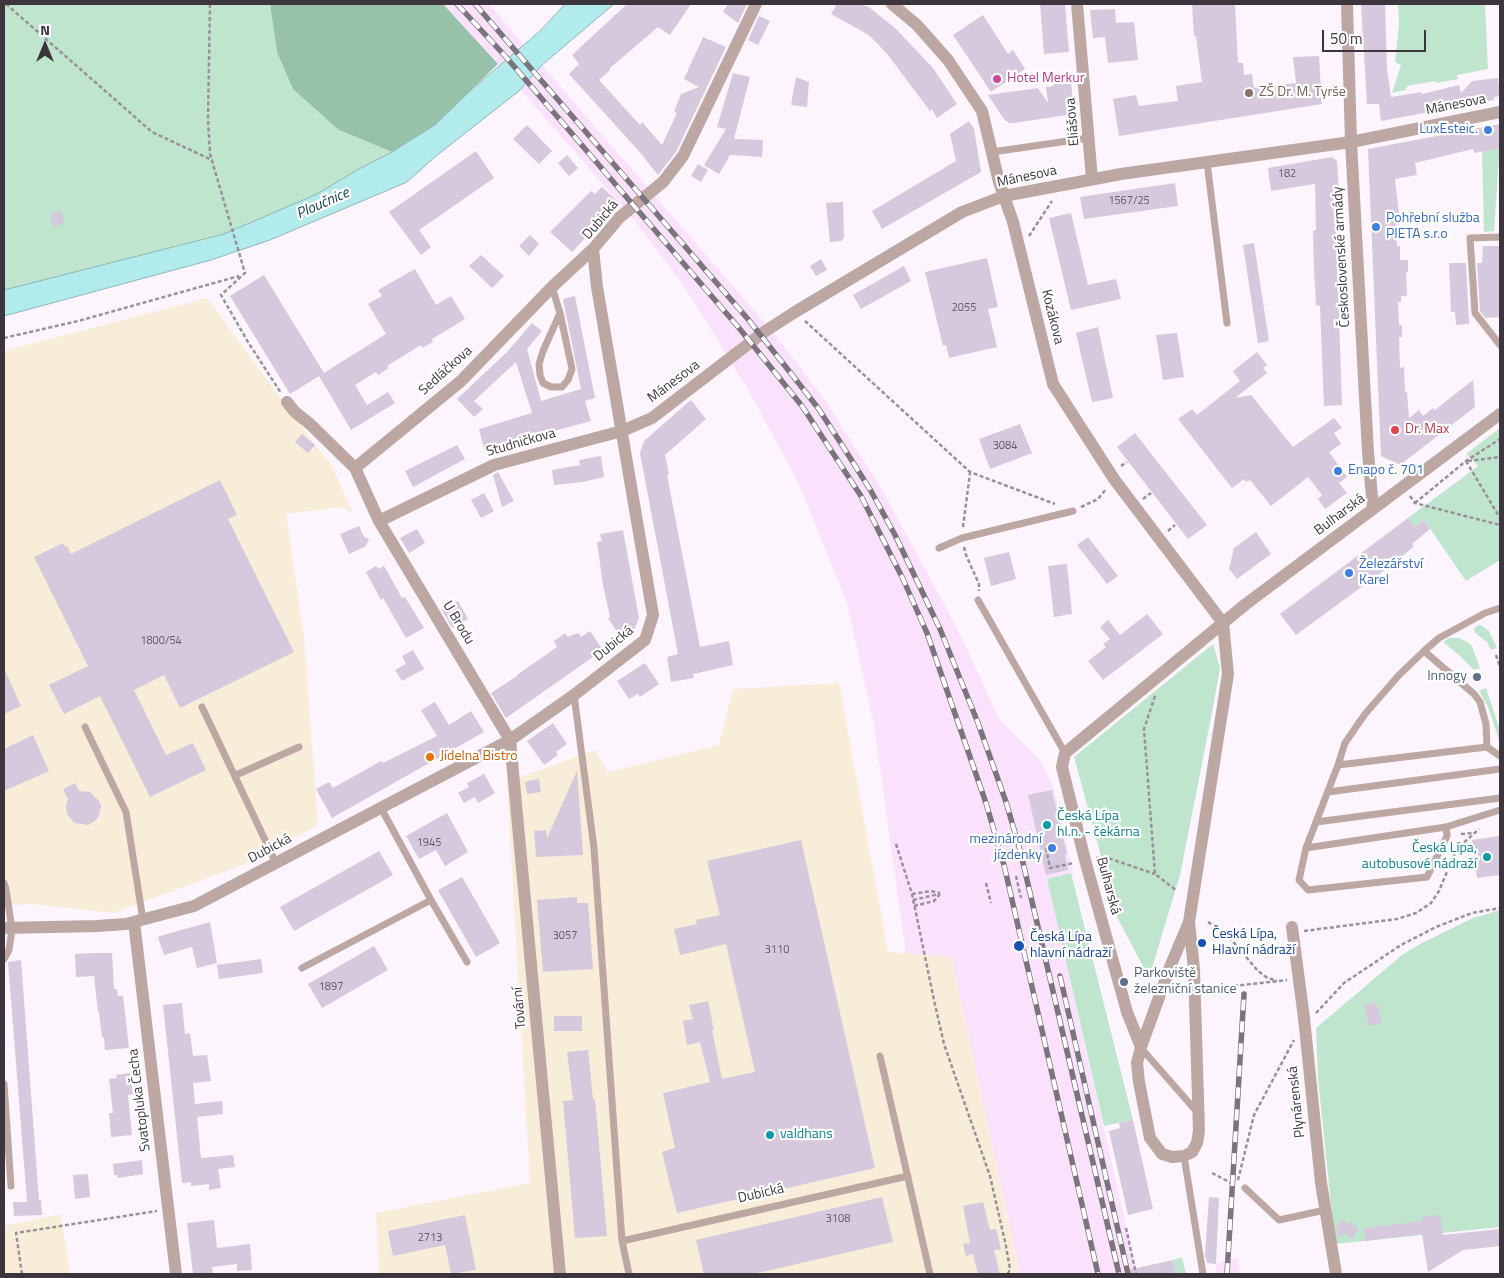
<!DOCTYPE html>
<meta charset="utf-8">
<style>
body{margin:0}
#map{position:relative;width:1504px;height:1278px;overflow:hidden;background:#fcf5fd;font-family:"Titillium Web",sans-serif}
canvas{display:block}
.frame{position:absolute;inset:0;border:5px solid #3c353d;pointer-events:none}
.north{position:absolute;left:20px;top:20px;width:50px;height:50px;-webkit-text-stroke:4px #fff;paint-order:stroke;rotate:0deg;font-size:14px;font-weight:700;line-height:20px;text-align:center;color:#3c353d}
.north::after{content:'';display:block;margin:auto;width:18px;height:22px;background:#3c353d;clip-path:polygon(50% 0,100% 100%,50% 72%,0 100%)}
.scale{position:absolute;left:1322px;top:30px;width:104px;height:22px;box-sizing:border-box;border:2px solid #3c353d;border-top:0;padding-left:6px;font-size:15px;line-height:18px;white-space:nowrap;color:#3c353d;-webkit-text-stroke:4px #fff;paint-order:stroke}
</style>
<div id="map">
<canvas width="1504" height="1278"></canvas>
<div class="frame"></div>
<div class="north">N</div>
<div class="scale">50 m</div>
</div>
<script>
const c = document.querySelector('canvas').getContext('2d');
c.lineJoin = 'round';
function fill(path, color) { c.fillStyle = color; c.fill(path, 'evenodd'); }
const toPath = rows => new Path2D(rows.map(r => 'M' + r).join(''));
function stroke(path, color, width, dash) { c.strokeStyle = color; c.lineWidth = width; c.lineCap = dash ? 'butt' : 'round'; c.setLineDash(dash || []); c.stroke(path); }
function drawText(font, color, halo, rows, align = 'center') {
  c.font = font + ' "Titillium Web",sans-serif'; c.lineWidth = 4.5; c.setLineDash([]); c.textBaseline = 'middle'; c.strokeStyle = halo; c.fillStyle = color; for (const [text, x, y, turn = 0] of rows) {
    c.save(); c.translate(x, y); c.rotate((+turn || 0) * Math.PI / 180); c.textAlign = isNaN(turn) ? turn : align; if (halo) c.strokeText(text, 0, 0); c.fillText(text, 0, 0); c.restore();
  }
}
fill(toPath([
 [443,4,489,4,777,337,826,402,880,486,955,624,999,718,1042,763,1053,786,1073,873,1047,879,1137,1274,1020,1274,951,957,906,954,874,725,847,603,799,484,749,391,682,283,635,221,498,64],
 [1238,1258,1240,1274,1216,1274,1216,1264]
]), '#fae2fd');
fill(toPath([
 [207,298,315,445,331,464,353,513,341,507,286,514,304,638,318,825,245,864,113,913,31,904,4,905,4,351],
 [839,683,888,952,951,957,1020,1274,379,1274,376,1213,530,1183,507,782,595,750,608,772,719,745,733,689],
 [61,1214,70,1274,4,1274,4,1226]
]), '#f7edd8');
fill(toPath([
 [4,4,270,4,277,52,339,130,392,152,357,170,317,194,224,234,4,290],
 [1398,4,1485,4,1488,69,1457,75,1458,79,1436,83,1436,81,1407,86,1406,90,1392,93,1401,65,1395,62,1399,25],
 [1500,143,1494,231,1484,232,1482,150],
 [1500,428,1500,560,1466,581,1424,520,1414,527,1408,518,1478,466,1466,454],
 [1478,625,1481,625,1489,631,1497,648,1491,650,1487,642,1475,633,1474,629],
 [1449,638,1459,638,1469,643,1472,646,1480,668,1474,670,1460,656,1443,642],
 [1213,644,1220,668,1212,713,1180,875,1149,978,1118,919,1074,757],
 [1486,688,1500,730,1500,743,1488,707,1479,691],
 [1071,873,1133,1120,1104,1126,1047,879],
 [1500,910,1500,1227,1335,1244,1318,1078,1316,1028,1402,955,1420,944,1473,918],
 [1182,1257,1186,1274,1176,1274,1173,1260]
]), '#c0e5ce');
fill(toPath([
 [270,4,443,4,498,64,435,125,392,152,339,130,293,89,277,52]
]), '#97c1a8');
const water = toPath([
 [565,4,614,4,542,65,519,91,436,156,407,182,270,240,211,260,4,316,4,290,224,234,317,194,357,170,392,152,435,125,471,90,540,31,565,4]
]);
fill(water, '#b2ebec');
stroke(water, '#8fb4b8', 1);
fill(toPath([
 [627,4,691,4,670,35,658,27,610,68,610,70,599,80,640,125,642,122,662,145,677,113,674,112,681,94,699,87,684,79,703,37,726,47,676,152,658,175,645,159,646,159,569,74,579,64,572,55],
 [728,4,747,4,738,23,723,12],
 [837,4,862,4,870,8,896,29,933,68,957,104,937,118,932,109,930,111,888,55,874,40,867,34,831,14],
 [1040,4,1065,4,1069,52,1044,54],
 [1192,4,1235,4,1238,63,1243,63,1244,75,1252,74,1254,88,1296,83,1293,57,1319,56,1321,90,1319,90,1322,104,1119,136,1113,99,1136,95,1139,106,1178,101,1176,86,1202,82,1196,36,1194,36],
 [1361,4,1385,4,1387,68,1391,97,1421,92,1422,94,1459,85,1461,93,1472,81,1498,78,1500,96,1494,97,1494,100,1381,121,1379,104,1367,104],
 [1115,9,1116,23,1134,22,1138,60,1108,63,1105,37,1093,38,1090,10],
 [983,15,1008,54,1013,50,1025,69,991,92,953,35],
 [759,16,770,21,758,45,748,40],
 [733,73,750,77,734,139,763,140,762,157,730,155,719,174,704,165,726,129,717,127],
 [796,77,809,82,807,107,791,105],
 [1071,82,1074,114,1014,123,1009,123,1004,119,988,95,1038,88,1048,103,1046,87,1054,86,1053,84],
 [969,121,974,129,981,172,882,229,872,211,956,161,950,134],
 [1500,124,1500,148,1474,153,1473,149,1415,163,1417,175,1395,179,1400,224,1396,225,1397,246,1400,246,1400,260,1408,260,1408,272,1406,272,1407,296,1401,296,1401,302,1398,302,1399,325,1402,325,1402,337,1399,337,1400,368,1404,367,1405,392,1407,392,1409,418,1419,410,1423,416,1433,408,1435,410,1473,380,1475,407,1400,465,1381,456,1368,149],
 [527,125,552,151,539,164,513,139],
 [476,151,494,178,419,230,431,247,421,255,389,212],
 [567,155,578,168,569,176,558,163],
 [1332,157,1337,161,1339,192,1340,228,1336,229,1342,405,1324,406,1320,306,1316,305,1314,268,1313,231,1316,230,1315,184,1271,191,1268,168],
 [698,164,708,170,701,182,691,176],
 [1175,183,1178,206,1084,219,1080,197],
 [602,187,619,203,572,252,550,232,591,191,595,194],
 [843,202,844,238,841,241,830,242,826,203],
 [61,211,65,223,54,227,50,215],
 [1071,213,1088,285,1116,279,1121,299,1071,310,1049,218],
 [530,235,539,244,529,256,519,246],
 [1254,243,1269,341,1258,343,1243,245],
 [1483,246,1500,246,1500,317,1485,318,1480,311,1477,263,1482,263],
 [481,255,504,276,492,288,469,266],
 [987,258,998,307,988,309,997,347,949,358,946,345,943,346,925,272],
 [821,259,827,270,816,276,810,266],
 [1449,263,1466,263,1469,324,1456,325,1455,312,1451,312],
 [904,266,911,281,861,309,853,295],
 [415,269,436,305,451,296,465,319,432,339,433,342,422,348,421,345,387,366,389,368,378,375,376,372,355,385,367,405,388,392,395,403,351,430,319,376,386,334,368,304,382,296,378,290],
 [264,275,324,373,290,394,230,296],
 [575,296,595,398,585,401,591,421,536,436,535,432,484,448,479,429,532,413,516,362,474,401,483,409,474,417,457,399,507,352,532,323,542,331,527,349,541,401,581,389,563,299],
 [1098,327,1113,398,1092,402,1076,333],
 [1177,333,1184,377,1163,380,1156,335],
 [1257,352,1267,365,1263,368,1267,373,1235,398,1251,395,1293,447,1334,418,1342,428,1334,433,1341,444,1329,452,1347,477,1339,483,1347,493,1325,509,1318,499,1322,495,1308,477,1271,506,1250,480,1246,482,1244,479,1232,488,1178,419,1192,409,1197,415,1240,381,1233,371],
 [691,400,706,419,665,455,669,475,667,475,700,647,729,641,733,665,693,674,694,678,671,682,667,657,678,654,640,453,644,441],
 [1020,424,1032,453,990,469,979,439],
 [1135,433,1207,525,1188,539,1117,447],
 [302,434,315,445,308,453,295,442],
 [457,445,465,459,413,487,405,471],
 [601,456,604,477,583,482,554,485,552,470,580,465,579,460],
 [498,472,514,501,502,507,493,475],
 [220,480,237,515,228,519,294,652,180,708,164,675,134,690,166,755,193,743,206,770,150,797,100,696,64,714,49,685,88,666,34,557,63,543,65,547,67,546,71,554],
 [484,493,494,511,481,518,471,500],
 [1408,518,1414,527,1424,520,1430,529,1412,544,1414,546,1397,561,1296,635,1280,614],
 [359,526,364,537,369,539,366,546,349,554,340,534],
 [417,529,425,543,409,553,400,538],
 [623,530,639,618,635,628,621,638,608,618,610,617,603,585,597,542,602,541,600,534],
 [1256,532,1271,554,1237,579,1229,569,1234,548],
 [1088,537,1118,576,1107,584,1077,545],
 [1009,552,1016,579,991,586,984,558],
 [1067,564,1072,614,1054,617,1048,566],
 [376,566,378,569,384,566,402,598,405,597,424,628,406,638,383,598,381,600,366,572],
 [458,601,468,619,452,628,442,610],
 [1147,614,1163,634,1103,680,1088,661,1106,647,1103,644,1110,639,1100,627,1108,620,1120,635],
 [590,631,603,650,506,718,491,693,517,676,517,675,557,647,554,641,565,633,568,637,578,633,581,637],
 [413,650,424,669,402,681,395,670,406,664,402,656],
 [645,663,659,684,640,697,638,694,629,699,617,681],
 [4,668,21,706,4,714],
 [435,702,449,725,471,711,484,732,332,818,316,789,329,782,333,788,381,761,383,763,437,736,421,710],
 [553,723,567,744,556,752,558,755,544,765,527,741],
 [33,735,49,771,4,791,4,749],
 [577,771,583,855,536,857,534,831,546,830,547,838],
 [484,774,495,793,478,803,475,797,464,803,458,793,469,787,467,783],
 [539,779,541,792,527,794,525,782],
 [75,783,79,791,90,792,99,801,101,806,99,815,96,820,88,825,75,823,67,814,66,805,68,799,63,789],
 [1052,790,1067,854,1065,854,1068,870,1046,875,1028,795],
 [447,813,468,852,445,866,436,850,419,859,406,836],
 [1500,836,1500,875,1477,878,1472,840],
 [801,840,875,1168,677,1213,662,1152,675,1148,663,1093,710,1082,700,1042,687,1045,683,1021,693,1019,689,1005,708,1001,714,1030,712,1030,722,1079,755,1072,726,944,680,955,674,929,697,924,696,920,720,915,707,861],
 [379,851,393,875,294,931,280,907],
 [462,877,500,943,476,957,438,890],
 [577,897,577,903,588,903,593,969,543,972,537,900],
 [210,922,217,963,197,968,192,947,164,955,158,937,160,936],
 [374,946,388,970,322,1008,308,984],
 [96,953,112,953,114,989,117,989,118,996,123,996,129,1048,105,1050,104,1037,102,1037,99,1012,98,1012,94,976,76,977,75,954],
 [261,959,263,973,219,979,217,965],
 [21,960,39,1200,41,1200,42,1215,14,1216,13,1202,27,1202,8,962],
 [1376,1002,1382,1023,1369,1026,1364,1005],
 [182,1003,185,1034,190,1033,193,1056,207,1055,211,1081,193,1083,195,1104,222,1101,223,1114,197,1117,201,1158,233,1155,235,1167,218,1169,221,1188,209,1190,209,1184,191,1186,191,1182,182,1183,163,1005],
 [554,1016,582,1016,582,1031,554,1031],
 [588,1050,593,1099,595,1099,607,1236,575,1238,563,1101,573,1100,567,1052],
 [130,1073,133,1094,128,1095,132,1135,111,1137,109,1113,113,1113,109,1079,117,1078,116,1075],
 [1133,1120,1153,1209,1128,1215,1109,1131,1120,1128,1119,1123],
 [142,1160,143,1174,118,1178,117,1175,114,1175,113,1164],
 [88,1174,90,1197,75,1199,73,1175],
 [882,1197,893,1242,753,1274,704,1274,696,1240],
 [1209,1197,1219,1198,1216,1264,1207,1263,1205,1255],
 [983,1202,990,1230,996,1229,1001,1249,994,1250,1000,1274,978,1274,973,1254,966,1256,963,1244,970,1243,963,1206],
 [465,1215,476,1270,451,1274,445,1245,393,1256,388,1231],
 [1440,1215,1443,1235,1500,1229,1500,1246,1463,1250,1428,1272,1422,1234,1366,1241,1364,1228,1423,1221,1422,1217],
 [1342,1219,1349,1224,1350,1222,1359,1229,1352,1239,1345,1233,1341,1237,1338,1234,1336,1227],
 [214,1220,217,1248,250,1244,252,1270,237,1271,237,1264,212,1267,213,1274,193,1274,187,1223],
 [1173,1260,1176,1274,1129,1274,1128,1270]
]), '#d6c8dd');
stroke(toPath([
 [6,4,152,132,212,160],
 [210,4,208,119,210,154,245,273,221,295,248,342,281,393],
 [1029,236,1052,201],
 [805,321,970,472,1055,504],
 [4,338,78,321,239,276],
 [1466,461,1500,518],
 [1468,461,1500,457],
 [1121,466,1127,462],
 [1410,496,1415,503,1500,525],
 [1143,499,1151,493],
 [1415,503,1466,461,1500,439],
 [1081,507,1098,499,1106,489],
 [963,527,970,473],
 [1168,531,1175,525],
 [964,547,966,555,979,584,979,591],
 [1496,655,1500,667],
 [1155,696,1144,729,1155,874,1177,891],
 [1461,834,1473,833],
 [896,844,912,894,934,1000,944,1044,990,1176,1006,1246,1010,1269,1008,1274],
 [1046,848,1050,868,1074,863],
 [1096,858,1108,858,1155,874],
 [1016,876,1021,898],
 [986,883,991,903],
 [912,894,931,891,940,893],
 [913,900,939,894],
 [914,906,934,901,940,894],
 [1208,922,1230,938,1258,971,1266,977,1277,981],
 [1304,931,1397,919,1416,913,1431,903,1439,891,1451,862,1458,848,1479,829],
 [1208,989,1287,980],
 [1316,1013,1344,983,1401,945,1436,927,1472,913,1500,908],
 [1212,1173,1235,1185],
 [1238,1180,1254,1115,1294,1040],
 [1126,1228,1136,1274],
 [22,1274,16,1233,157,1211]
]), '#989199', 2.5, [4, 2.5]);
stroke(toPath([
 [992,152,1089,138],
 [1207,162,1227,323],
 [1500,237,1470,238,1475,313,1500,345],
 [552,287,560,313,572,369,568,380,562,387,551,387,543,383,540,375,539,364,543,351,560,313],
 [939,548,962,538,1073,511],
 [978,600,1065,753],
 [574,695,594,848,622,1241,629,1274],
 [202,707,276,863],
 [85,727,126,812,143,920],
 [1487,747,1486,724,1480,702,1474,694,1424,651,1439,638,1485,613,1500,608],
 [1500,756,1487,747,1338,765,1306,848,1446,827,1500,810],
 [1338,765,1345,743,1365,714,1399,675,1424,651],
 [236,775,299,747],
 [1328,792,1500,769],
 [381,808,431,900,467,962],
 [1316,822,1500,798],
 [1306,848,1299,880,1308,890,1427,877,1447,836,1446,827],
 [4,883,6,889,12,929,9,950,4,959],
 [302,968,431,900],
 [1141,1048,1198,1113],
 [880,1056,930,1274],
 [4,1084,11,1186],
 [1184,1156,1203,1274],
 [1245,1188,1279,1220,1325,1210],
 [622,1241,908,1176]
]), '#bda7a3', 7);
stroke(toPath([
 [892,4,917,25,948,60,982,111,999,182,1013,222,1053,384,1114,479,1223,623],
 [1077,4,1092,179],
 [1347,4,1351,142,1368,452,1373,508],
 [287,402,295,412,310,424,355,468,379,521,510,740,560,1274],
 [355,468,461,381,552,287,593,249,620,217,663,182,683,156,756,4],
 [379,521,494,465,622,431,652,418,764,332,795,312,962,212,1004,196,1121,174,1351,142,1500,112],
 [134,922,176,1274],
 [1189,922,1194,969,1199,1131,1197,1143,1192,1152,1184,1156,1172,1157,1162,1154,1150,1138,1139,1082,1137,1063,1141,1047,1170,967,1189,922,1228,674,1223,623],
 [1292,927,1304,1018,1321,1183,1336,1274],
 [4,928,97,926,126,924,194,906,510,740,574,695,645,640,653,615,597,287,593,249],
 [1141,1047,1127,1012,1085,860,1062,767,1065,753,1246,604,1500,414]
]), '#bda7a3', 12);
const rail = toPath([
 [457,4,506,57,739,328,802,406,861,496,903,579,927,633,986,803,1004,865,1098,1274],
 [475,4,747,318,793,376,818,408,842,445,871,491,895,535,940,629,978,723,1006,802,1020,850,1119,1274],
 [1060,976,1128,1274],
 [1227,1274,1244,994]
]);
stroke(rail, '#7b747c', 5.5);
stroke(rail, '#fff', 4, [11]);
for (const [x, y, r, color] of [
 [997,79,5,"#d1479c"],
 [1249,93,5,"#8d6e63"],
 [1488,130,5,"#3f7fe0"],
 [1376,227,5,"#3f7fe0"],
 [1395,430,5,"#e0444e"],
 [1338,471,5,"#3f7fe0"],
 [1349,573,5,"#3f7fe0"],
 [1477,677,5,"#5c6f8a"],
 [430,757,5,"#e8710a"],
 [1047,825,5,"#0f9aa8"],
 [1052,848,5,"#3f7fe0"],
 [1487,857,5,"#0f9aa8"],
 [1202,943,5,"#1a4fb4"],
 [1019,946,6,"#1a4fb4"],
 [1124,982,5,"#5c6f8a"],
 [770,1135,5,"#0f9aa8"]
]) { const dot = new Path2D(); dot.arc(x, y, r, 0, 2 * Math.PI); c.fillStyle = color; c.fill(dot); stroke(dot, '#fff', 2); }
drawText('11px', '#625a65', null, [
 ["182",1287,174],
 ["1567/25",1129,201],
 ["2055",964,308],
 ["3084",1005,446],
 ["1800/54",161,641],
 ["1945",429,843],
 ["3057",565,936],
 ["3110",777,950],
 ["1897",331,987],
 ["3108",838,1219],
 ["2713",430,1238]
]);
drawText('14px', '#b23c85', '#fff', [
 ["Hotel Merkur",1007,79]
], 'left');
drawText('14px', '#785e54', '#fff', [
 ["ZŠ Dr. M. Tyrše",1259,93]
], 'left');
drawText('14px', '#3c353d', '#fff', [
 ["Mánesova",1456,105,-11],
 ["Eliášova",1073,122,-95],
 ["Mánesova",1027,177,-12],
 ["Dubická",601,220,-50],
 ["Československé armády",1342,257,-93],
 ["Kozákova",1052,317,76],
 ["Sedláčkova",446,371,-42],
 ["Mánesova",674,382,-37],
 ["Studničkova",521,443,-16],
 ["Bulharská",1340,515,-37],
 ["U Brodu",458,623,59],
 ["Dubická",614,644,-40],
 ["Dubická",270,849,-28],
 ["Bulharská",1108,886,75],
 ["Tovární",520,1008,-95],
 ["Svatopluka Čecha",140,1100,-97],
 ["Plynárenská",1297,1102,-96],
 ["Dubická",761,1194,-13]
]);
drawText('14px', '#366cbe', '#fff', [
 ["LuxEsteic.",1478,130,"right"],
 ["Pohřební služba",1386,219],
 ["PIETA s.r.o",1386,235],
 ["Enapo č. 701",1348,471],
 ["Železářství",1359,565],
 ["Karel",1359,581],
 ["mezinárodní",1042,840,"right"],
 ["jízdenky",1042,856,"right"]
], 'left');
drawText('14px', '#be3a42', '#fff', [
 ["Dr. Max",1405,430]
], 'left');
drawText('14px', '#4e5e75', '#fff', [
 ["Innogy",1467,677],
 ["Parkoviště",1134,974,"left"],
 ["železniční stanice",1134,990,"left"]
], 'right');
drawText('14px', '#c56008', '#fff', [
 ["Jídelna Bistro",440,757]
], 'left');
drawText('14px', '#0d838f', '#fff', [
 ["Česká Lípa",1057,817],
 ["hl.n. - čekárna",1057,833],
 ["Česká Lípa,",1477,849,"right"],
 ["autobusové nádraží",1477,865,"right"],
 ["valdhans",780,1135]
], 'left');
drawText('14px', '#164399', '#fff', [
 ["Česká Lípa,",1212,935],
 ["Hlavní nádraží",1212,951],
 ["Česká Lípa",1030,938],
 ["hlavní nádraží",1030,954]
], 'left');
drawText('italic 15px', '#124547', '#fff', [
 ["Ploučnice",323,204,-24]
]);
</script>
